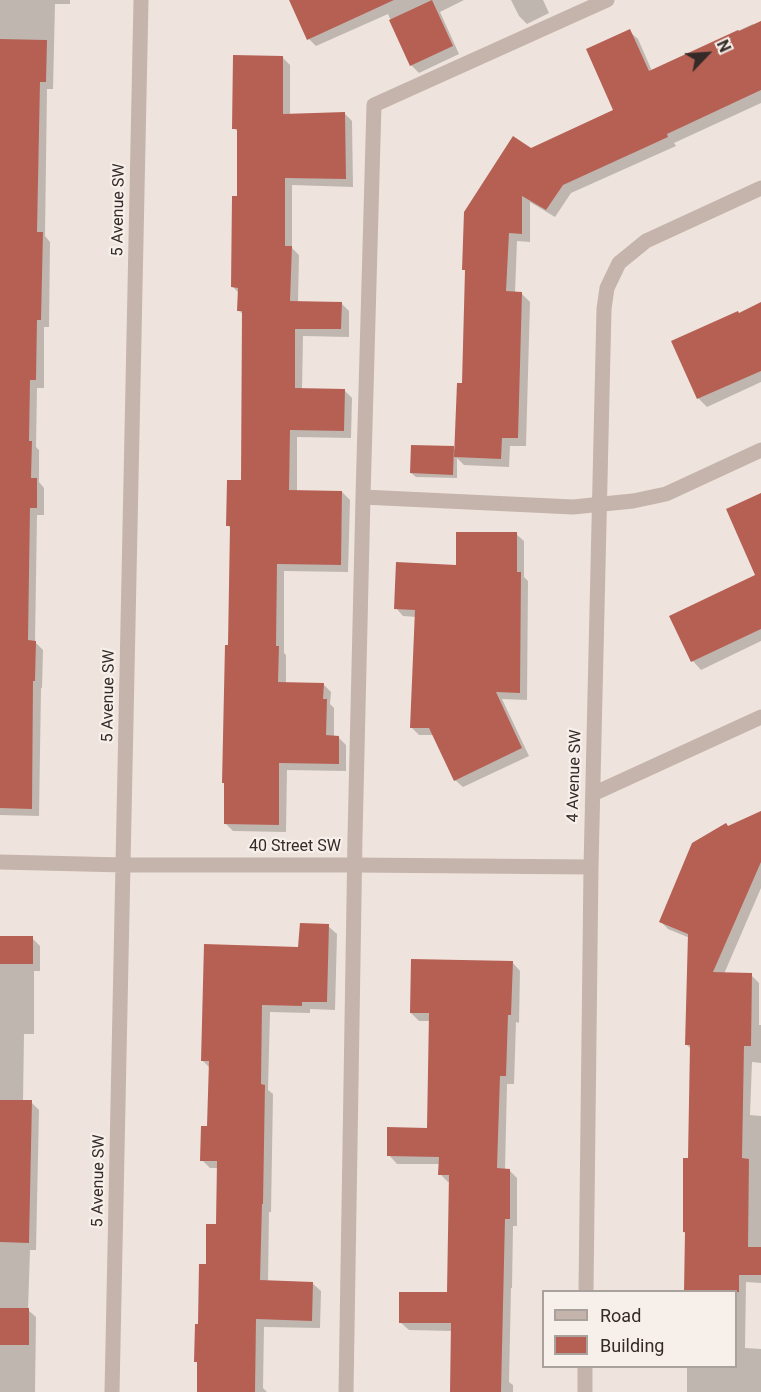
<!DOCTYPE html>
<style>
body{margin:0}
#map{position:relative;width:761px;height:1392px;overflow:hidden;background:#efe4dd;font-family:Roboto,sans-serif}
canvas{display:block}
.legend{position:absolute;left:542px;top:1290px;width:195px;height:78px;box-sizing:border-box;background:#f7efe9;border:2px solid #a9a19c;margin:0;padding:8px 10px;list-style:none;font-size:18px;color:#342b29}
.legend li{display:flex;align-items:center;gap:12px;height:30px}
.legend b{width:30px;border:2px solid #a9a19c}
.north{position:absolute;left:677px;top:24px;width:60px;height:60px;-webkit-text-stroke:4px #f7efe9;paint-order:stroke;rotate:65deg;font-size:16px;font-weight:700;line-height:24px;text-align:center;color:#342b29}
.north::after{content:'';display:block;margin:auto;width:21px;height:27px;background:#342b29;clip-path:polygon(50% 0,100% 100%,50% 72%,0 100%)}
</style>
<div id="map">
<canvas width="761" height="1392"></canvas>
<ul class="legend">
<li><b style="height:8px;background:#c5b4ab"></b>Road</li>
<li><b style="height:16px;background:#b66054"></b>Building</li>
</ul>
<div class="north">N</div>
</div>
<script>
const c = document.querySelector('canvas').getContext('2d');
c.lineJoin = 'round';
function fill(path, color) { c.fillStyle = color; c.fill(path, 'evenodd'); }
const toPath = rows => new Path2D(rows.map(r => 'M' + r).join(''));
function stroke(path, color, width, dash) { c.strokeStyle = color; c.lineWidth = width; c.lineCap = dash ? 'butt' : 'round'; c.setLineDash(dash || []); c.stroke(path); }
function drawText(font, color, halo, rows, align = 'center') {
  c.font = font + ' Roboto,sans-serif'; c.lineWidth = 4.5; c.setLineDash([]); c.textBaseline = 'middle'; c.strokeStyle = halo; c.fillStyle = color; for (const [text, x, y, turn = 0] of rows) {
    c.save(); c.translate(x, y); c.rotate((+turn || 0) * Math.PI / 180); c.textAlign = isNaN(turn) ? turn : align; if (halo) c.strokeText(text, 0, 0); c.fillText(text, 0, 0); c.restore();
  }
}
fill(toPath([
 [0,0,70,0,70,4,55,4,53,89,47,89,45,236,50,242,49,327,44,327,44,388,37,388,36,447,39,450,39,482,44,488,44,515,37,515,35,642,43,650,42,688,41,688,39,816,0,815],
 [291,0,464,0,440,12,459,54,419,73,411,65,388,14,316,46,309,39],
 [511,0,543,0,549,13,527,24,519,16],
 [761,23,761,103,674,143,676,146,571,193,555,217,530,202,530,242,517,241,515,293,521,293,530,302,526,446,510,446,509,467,464,465,457,458,457,478,416,477,411,473,453,448,456,450,464,385,466,272,464,269,531,150,615,111,629,31,638,39,652,71,753,24,754,26],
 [282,57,290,65,290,115,344,113,352,121,353,187,292,185,292,248,299,255,298,302,341,303,349,311,349,337,303,336,302,389,344,390,352,398,351,438,297,437,297,491,342,492,350,500,348,572,284,571,284,653,286,655,286,683,323,684,331,692,330,704,334,708,334,737,338,737,346,745,346,771,287,770,286,832,233,831,225,823,231,529,228,525,242,482,244,315,239,311,239,293,233,287,238,197,239,133,234,128],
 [761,304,761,382,707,407,699,399,673,342],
 [761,495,761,641,701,670,693,661,671,617,757,576],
 [516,534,524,541,524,577,528,581,527,700,502,699,529,756,463,787,455,780,434,735,419,735,411,727,416,617,403,616,396,608,457,567],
 [761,812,761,888,724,974,751,975,759,983,759,1025,761,1025,761,1063,752,1062,750,1115,761,1116,761,1283,746,1282,745,1348,761,1349,761,1392,687,1392,687,1366,736,1366,736,1292,684,1232,689,1160,691,1049,687,1045,690,938,668,929,660,921,729,827],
 [328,926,337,934,335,1010,310,1009,310,1013,270,1012,268,1090,273,1094,271,1212,269,1212,268,1282,312,1283,321,1291,320,1328,264,1327,263,1388,267,1392,198,1392,198,1364,196,1361,200,1326,217,1226,218,1168,210,1168,202,1160,209,1127,210,1068,202,1060,300,948],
 [0,938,32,938,40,946,40,971,34,971,34,1034,24,1034,23,1102,31,1102,39,1110,36,1250,30,1250,28,1310,36,1317,35,1392,0,1392],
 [512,962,520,971,519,1023,516,1022,514,1084,507,1084,505,1170,509,1170,517,1178,517,1226,513,1226,512,1288,511,1288,509,1382,513,1385,513,1392,451,1392,452,1331,409,1330,400,1322,449,1294,450,1182,448,1182,440,1174,440,1164,397,1164,389,1155,428,1129,430,1021,419,1021,411,1013]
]), '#0003');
fill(toPath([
 [289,0,394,0,307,40],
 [432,0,453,46,410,66,389,20],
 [761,21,761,90,667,134,668,137,563,185,546,210,522,196,522,234,509,233,506,291,522,292,518,438,502,438,501,459,454,457,457,383,462,383,465,270,462,270,464,212,513,136,531,148,613,110,586,49,630,29,649,71,738,30,739,31],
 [0,39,47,40,46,82,40,82,37,232,43,232,41,320,37,320,36,380,30,380,29,441,32,441,31,478,37,478,37,508,30,508,28,640,36,641,35,681,33,681,32,809,0,808],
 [233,55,283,56,283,114,345,112,346,179,285,178,285,246,292,246,290,301,342,302,341,329,295,329,295,388,345,389,344,431,290,430,289,490,342,491,341,565,277,564,276,646,279,646,278,682,324,683,323,699,327,699,326,735,339,736,339,764,279,763,279,825,224,824,224,783,222,783,225,645,228,645,230,526,226,526,227,480,241,480,242,311,237,311,238,288,231,287,232,196,237,196,237,129,232,129],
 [761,302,761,371,697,399,671,341,738,311,739,313],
 [411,445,454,446,453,475,410,473],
 [761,493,761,629,691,662,669,616,755,575,726,509],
 [456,532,517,532,517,572,521,572,520,693,496,692,522,748,454,781,429,728,410,728,415,610,394,609,396,562,456,565],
 [761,811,761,862,713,972,752,973,751,1046,744,1046,742,1158,749,1159,748,1247,761,1247,761,1275,739,1275,739,1292,684,1292,685,1232,683,1232,683,1158,688,1158,690,1045,685,1045,688,934,659,922,692,843,726,823,728,826],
 [300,923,329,924,327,1002,302,1002,302,1006,262,1005,261,1084,265,1085,263,1204,262,1204,260,1280,313,1282,312,1321,256,1319,255,1392,197,1392,197,1362,194,1362,195,1324,198,1324,199,1264,206,1264,206,1224,216,1224,217,1161,200,1161,201,1126,207,1126,209,1061,201,1061,204,944,298,947],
 [0,936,33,936,33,964,0,964],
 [411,959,513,961,511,1015,508,1015,506,1076,500,1076,497,1168,510,1169,510,1219,505,1219,501,1392,450,1392,451,1323,399,1323,399,1292,447,1292,449,1175,438,1175,439,1157,387,1156,387,1127,427,1128,429,1013,410,1013],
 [0,1100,32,1100,29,1243,0,1242],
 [0,1308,29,1308,29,1345,0,1345]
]), '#b66054');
stroke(toPath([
 [363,497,573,507,633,501,666,494,761,450],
 [346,1392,355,837,363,497,374,105,607,0]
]), '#c5b4ab', 15);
stroke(toPath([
 [593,794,761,717],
 [0,862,124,865,355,865,591,867],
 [586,1292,591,867,604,309,607,288,619,263,646,241,761,188],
 [112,1392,141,0],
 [585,1392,585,1366]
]), '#c5b4ab', 15);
drawText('16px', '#342b29', '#f7efe9', [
 ["5 Avenue SW",119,210,-89],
 ["5 Avenue SW",109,696,-89],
 ["4 Avenue SW",575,776,-88],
 ["40 Street SW",295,847],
 ["5 Avenue SW",99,1181,-89]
]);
</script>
